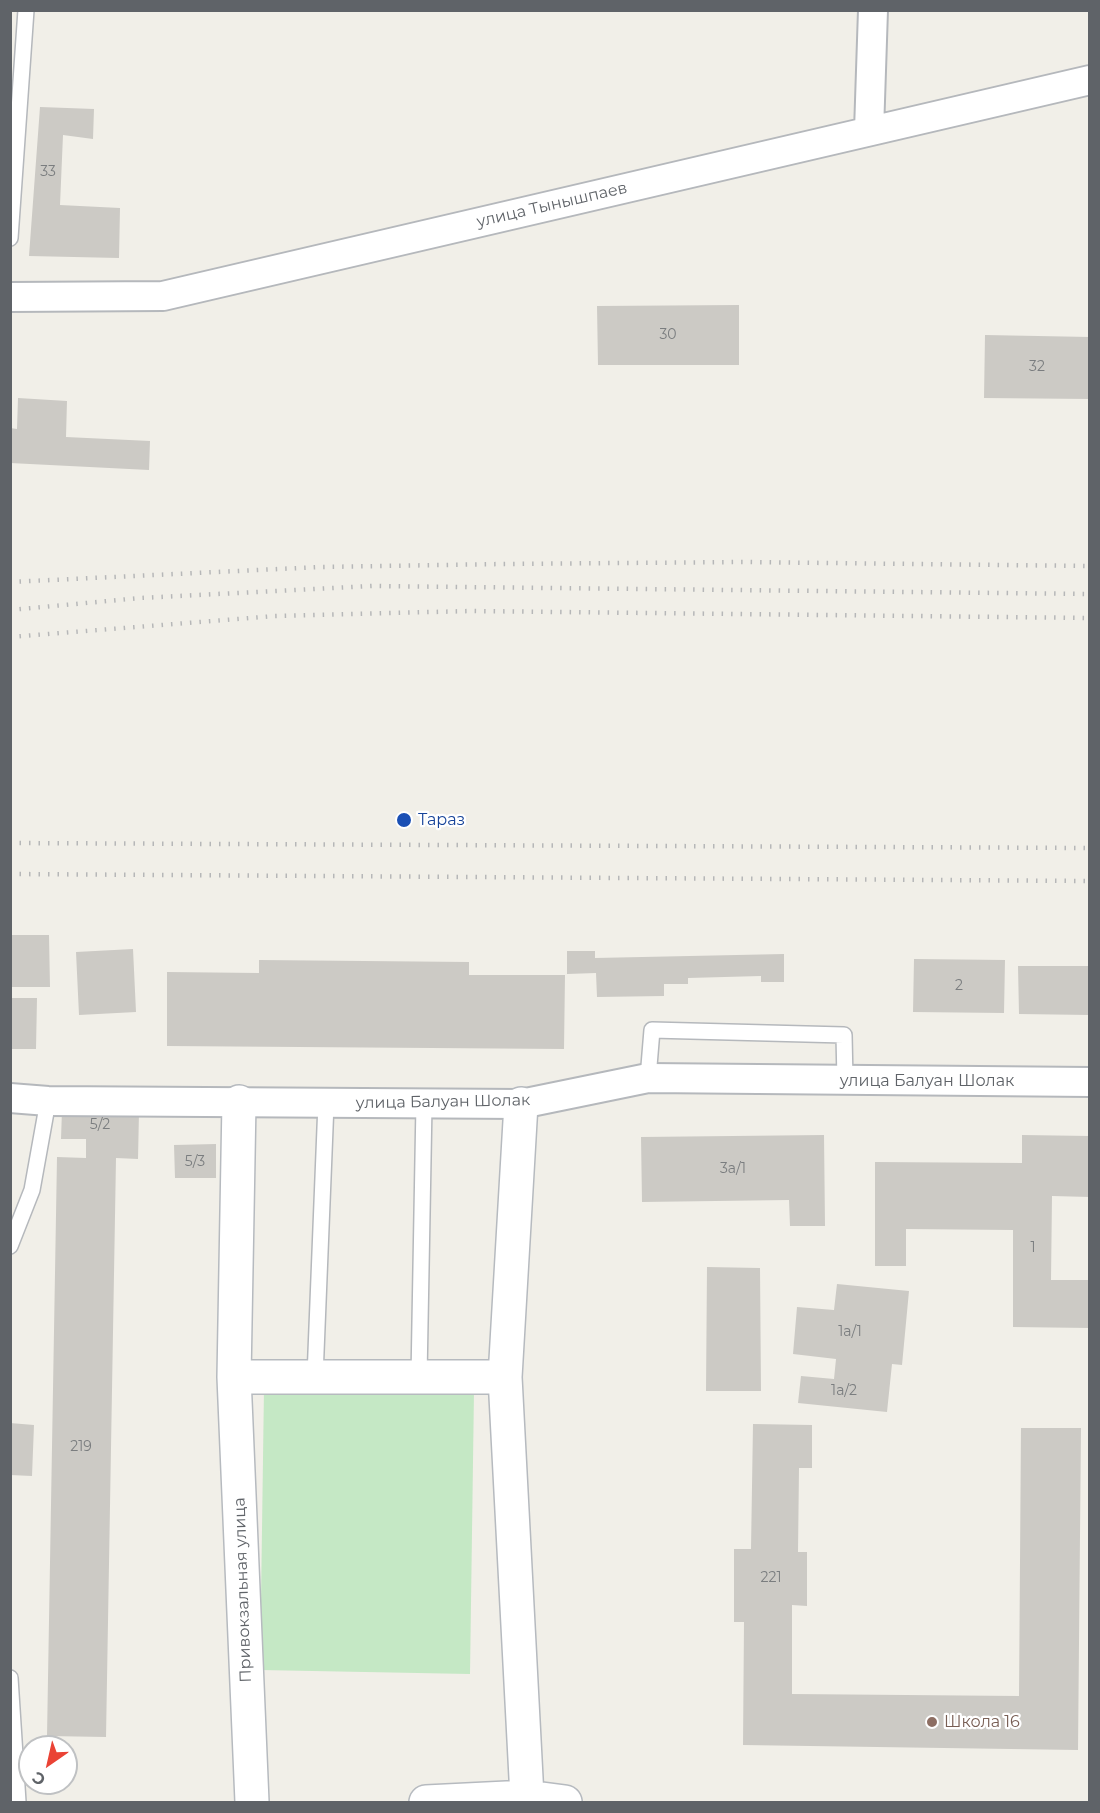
<!DOCTYPE html>
<meta charset="utf-8">
<style>
body{margin:0}
#map{position:relative;width:1100px;height:1813px;overflow:hidden;background:#f1efe8;font-family:Montserrat,sans-serif}
canvas{display:block}
.frame{position:absolute;inset:0;border:12px solid #5f6368;pointer-events:none}
.north{position:absolute;left:18px;top:1735px;width:60px;height:60px;box-sizing:border-box;background:#fff;border:2px solid #bfc1c3;border-radius:50%;rotate:214deg;font-size:16px;font-weight:700;line-height:24px;text-align:center;color:#5f6368}
.north::after{content:'';display:block;margin:auto;width:21px;height:27px;background:#ea4335;clip-path:polygon(50% 0,100% 100%,50% 72%,0 100%)}
</style>
<div id="map">
<canvas width="1100" height="1813"></canvas>
<div class="frame"></div>
<div class="north">С</div>
</div>
<script>
const c = document.querySelector('canvas').getContext('2d');
c.lineJoin = 'round';
function fill(path, color) { c.fillStyle = color; c.fill(path, 'evenodd'); }
const toPath = rows => new Path2D(rows.map(r => 'M' + r).join(''));
function stroke(path, color, width, dash) { c.strokeStyle = color; c.lineWidth = width; c.lineCap = dash ? 'butt' : 'round'; c.setLineDash(dash || []); c.stroke(path); }
function drawText(font, color, halo, rows, align = 'center') {
  c.font = font + ' Montserrat,sans-serif'; c.lineWidth = 4.5; c.setLineDash([]); c.textBaseline = 'middle'; c.strokeStyle = halo; c.fillStyle = color; for (const [text, x, y, turn = 0] of rows) {
    c.save(); c.translate(x, y); c.rotate((+turn || 0) * Math.PI / 180); c.textAlign = isNaN(turn) ? turn : align; if (halo) c.strokeText(text, 0, 0); c.fillText(text, 0, 0); c.restore();
  }
}
fill(toPath([
 [264,1388,474,1391,470,1674,260,1670]
]), '#c5e8c5');
fill(toPath([
 [40,107,94,109,93,139,63,135,60,205,120,208,119,258,29,256],
 [739,305,739,365,598,365,597,306],
 [985,335,1090,337,1090,399,984,398],
 [18,398,67,401,66,437,150,441,149,470,10,463,10,428,17,429],
 [10,935,49,935,50,987,10,987],
 [133,949,136,1012,79,1015,76,952],
 [567,951,595,951,595,958,784,954,784,982,761,982,761,976,688,978,688,984,664,984,664,996,597,997,596,973,567,974],
 [914,959,1005,960,1004,1013,913,1012],
 [259,960,469,962,469,975,565,975,564,1049,167,1046,167,972,259,973],
 [1018,966,1090,966,1090,1015,1019,1014],
 [10,998,37,998,36,1049,10,1049],
 [62,1110,139,1112,138,1159,116,1158,106,1737,47,1736,57,1157,86,1158,86,1139,61,1139],
 [824,1135,825,1226,790,1226,789,1200,642,1202,641,1137],
 [1022,1135,1090,1136,1090,1197,1052,1196,1051,1280,1090,1280,1090,1328,1013,1327,1013,1230,906,1229,906,1266,875,1266,875,1162,1022,1163],
 [216,1144,216,1178,175,1178,174,1145],
 [707,1267,760,1268,761,1391,706,1391],
 [837,1284,909,1291,902,1365,892,1364,887,1412,798,1403,801,1376,834,1379,836,1359,793,1354,797,1307,834,1310],
 [10,1423,34,1425,32,1476,10,1475],
 [753,1424,812,1425,812,1468,799,1468,798,1552,807,1552,807,1606,792,1605,792,1694,1019,1696,1021,1428,1081,1428,1078,1750,743,1745,744,1622,734,1622,734,1549,751,1549]
]), '#cccac5');
const lane = toPath([
 [10,238,26,10],
 [648,1078,652,1030,844,1035,845,1081],
 [10,1246,32,1190,48,1101],
 [315,1377,326,1103],
 [419,1377,424,1104],
 [10,1678,18,1802]
]);
const street = toPath([
 [869,131,873,10],
 [10,297,163,296,1090,80],
 [10,1098,48,1101,521,1104,648,1078,1090,1082]
]);
const secondary = toPath([
 [239,1102,234,1377,252,1802],
 [521,1104,505,1377,527,1797],
 [234,1377,505,1377],
 [426,1802,527,1797,565,1802]
]);
stroke(lane, '#b5b8bc', 18);
stroke(street, '#b5b8bc', 32);
stroke(secondary, '#b6babf', 36);
stroke(lane, '#fff', 15);
stroke(street, '#fff', 28);
stroke(secondary, '#fff', 33);
stroke(toPath([
 [10,582,320,567,503,564,742,562,1090,566],
 [10,610,140,598,372,586,1090,594],
 [10,637,275,616,471,611,1090,618],
 [10,843,1090,848],
 [10,874,1090,881]
]), '#b6b7b8', 4.5, [1.5, 8]);
for (const [x, y, r, color] of [
 [404,820,8,"#1a4fb4"],
 [932,1722,6,"#8d6e63"]
]) { const dot = new Path2D(); dot.arc(x, y, r, 0, 2 * Math.PI); c.fillStyle = color; c.fill(dot); stroke(dot, '#fff', 2); }
drawText('14px', '#7a7d7f', null, [
 ["33",48,172],
 ["30",668,335],
 ["32",1037,367],
 ["2",959,986],
 ["5/2",100,1125],
 ["5/3",195,1162],
 ["3а/1",733,1169],
 ["1",1033,1248],
 ["1а/1",850,1332],
 ["1а/2",844,1391],
 ["219",81,1447],
 ["221",771,1578]
]);
drawText('16px', '#5f6368', '#fff', [
 ["улица Тынышпаев",552,205,-13],
 ["улица Балуан Шолак",927,1081],
 ["улица Балуан Шолак",443,1102,-1],
 ["Привокзальная улица",243,1590,-92]
]);
drawText('16px', '#164399', '#fff', [
 ["Тараз",418,820]
], 'left');
drawText('16px', '#785e54', '#fff', [
 ["Школа 16",944,1722]
], 'left');
</script>
